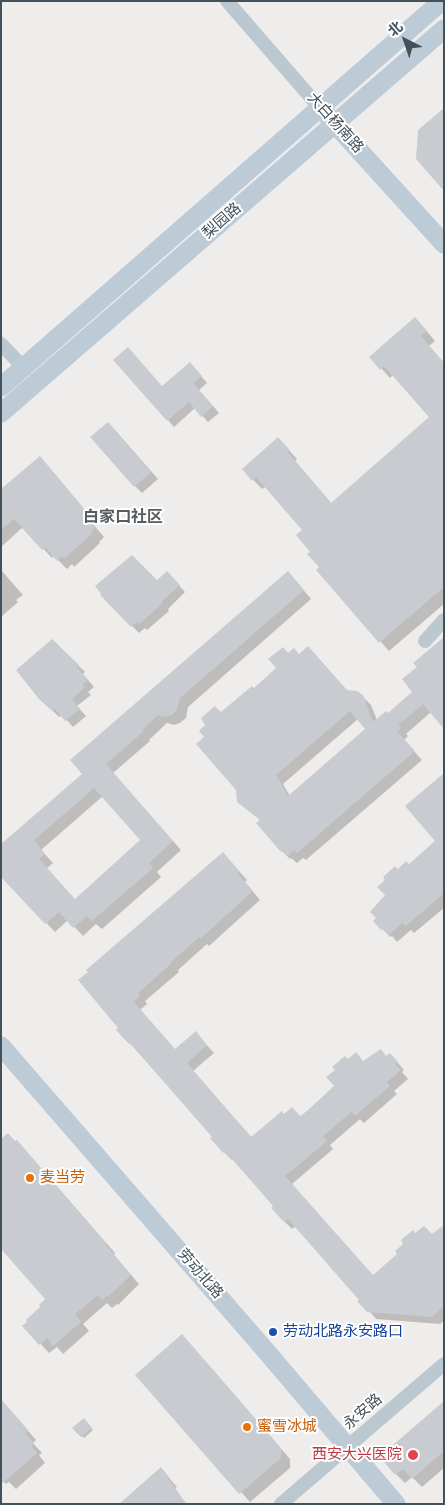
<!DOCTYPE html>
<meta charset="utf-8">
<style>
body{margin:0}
#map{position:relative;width:445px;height:1505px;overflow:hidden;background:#efecec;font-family:Helvetica,"Noto Sans SC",sans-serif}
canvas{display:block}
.frame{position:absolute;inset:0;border:2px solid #43515a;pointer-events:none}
.north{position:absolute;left:380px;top:15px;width:50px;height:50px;-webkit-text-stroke:4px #fff;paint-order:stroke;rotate:319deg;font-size:14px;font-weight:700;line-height:20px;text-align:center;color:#43515a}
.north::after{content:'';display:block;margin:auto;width:18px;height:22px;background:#43515a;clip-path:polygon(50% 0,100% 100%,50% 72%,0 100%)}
</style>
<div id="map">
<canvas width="445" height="1505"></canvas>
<div class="frame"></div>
<div class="north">北</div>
</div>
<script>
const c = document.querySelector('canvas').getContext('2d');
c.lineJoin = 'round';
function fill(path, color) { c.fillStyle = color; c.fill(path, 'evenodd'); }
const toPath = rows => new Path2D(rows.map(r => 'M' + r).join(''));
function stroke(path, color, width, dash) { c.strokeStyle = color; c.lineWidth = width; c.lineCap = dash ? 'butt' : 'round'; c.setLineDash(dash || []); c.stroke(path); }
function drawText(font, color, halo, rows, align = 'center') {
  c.font = font + ' Helvetica,"Noto Sans SC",sans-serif'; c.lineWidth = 4; c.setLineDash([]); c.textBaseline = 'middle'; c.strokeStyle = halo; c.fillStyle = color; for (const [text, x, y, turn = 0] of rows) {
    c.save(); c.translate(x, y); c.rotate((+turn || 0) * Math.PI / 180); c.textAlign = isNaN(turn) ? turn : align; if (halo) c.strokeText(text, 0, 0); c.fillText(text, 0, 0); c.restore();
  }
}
fill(toPath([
 [424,328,435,341,429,346,444,363,444,604,389,651,317,570,321,568,312,552,303,530,266,486,262,489,243,469,287,448,297,459,295,461,332,504,430,418,393,375,390,378,371,357],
 [115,360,163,388,196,370,207,383,199,390,219,413,208,422,195,408,174,427],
 [115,430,158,479,142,493,135,486],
 [48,466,94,521,92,523,104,537,99,542,100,543,74,567,72,564,67,569,54,556,52,558,23,527,1,547,1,491],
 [1,570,23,595,16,600,18,602,1,617],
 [174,580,185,592,168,609,169,611,147,630,145,628,139,633,102,595],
 [296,581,311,599,188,707,186,718,180,723,174,725,167,723,149,740,150,741,113,773,181,850,157,872,161,877,102,929,96,924,83,936,68,920,55,932,1,875,83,774],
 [103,796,142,840,75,900,46,869,53,863,41,850],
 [444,638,431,712,406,734,408,736,404,740,422,760,306,860,303,858,297,863,291,858,290,859,282,851,261,821,238,801,237,790,206,737,221,713,254,689,278,668,288,654,300,655,347,691,362,696,371,705,377,720,388,714,414,692,418,667],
 [358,719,367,729,290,796,283,784],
 [52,640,85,672,83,674,94,687,88,692,91,695,77,706,86,716,73,727,62,715,59,717,40,698],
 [444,774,444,908,414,933,411,930,397,942,392,936,390,937,375,921,398,871,409,866,437,841],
 [231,862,247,880,245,882,260,900,209,946,207,944,178,970,179,972,145,1001,147,1004,140,1010,176,1051,203,1041,214,1053,193,1071,252,1138,284,1115,300,1117,336,1086,348,1060,363,1062,387,1057,397,1062,404,1070,402,1072,408,1079,394,1091,397,1094,364,1123,360,1119,330,1145,333,1149,292,1184,373,1277,399,1254,416,1234,432,1235,444,1226,444,1321,440,1324,376,1319,296,1226,292,1229,285,1222,274,1206,233,1159,232,1160,224,1152,212,1138,214,1137,118,1030,120,1028,80,981],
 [17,1141,115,1253,114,1255,139,1284,118,1305,117,1304,112,1308,107,1303,83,1324,89,1331,63,1354,57,1347,49,1353,24,1326,42,1307,47,1300,16,1143],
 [182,1336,290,1459,290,1468,250,1502,137,1375],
 [444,1402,444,1468,422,1487,412,1477,405,1483,396,1474],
 [10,1410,36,1440,33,1443,42,1453,39,1455,45,1463,16,1489,9,1482,6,1484,1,1479],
 [83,1420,93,1430,84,1438,74,1428],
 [161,1469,177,1487,175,1488,182,1498,121,1504]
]), '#0003');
fill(toPath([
 [444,108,444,191,416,159,418,130],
 [415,317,427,331,421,336,444,363,444,587,379,643,316,570,319,567,307,554,310,552,296,535,302,530,256,477,252,481,242,469,278,437,289,449,287,451,331,503,429,417,384,366,380,370,369,357],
 [128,347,162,386,190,362,202,376,193,383,213,406,201,417,189,402,167,421,113,360],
 [108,422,151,472,134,487,90,437],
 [40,456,86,511,84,513,96,527,91,532,92,534,64,559,62,556,57,561,45,547,42,550,14,519,1,530,1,489],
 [132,555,157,580,167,571,180,585,162,601,163,603,139,624,137,622,131,627,100,595,101,594,95,586],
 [288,571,304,590,180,698,177,709,172,715,164,717,158,715,142,730,143,732,106,764,173,841,149,863,153,868,92,921,87,916,73,928,59,912,45,924,1,877,1,844,82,774,70,760],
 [94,788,140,840,75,899,39,859,45,854,34,840],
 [444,637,444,729,423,704,398,725,401,728,397,731,415,751,297,853,294,850,288,856,283,850,281,852,256,823,260,820,237,802,236,790,196,744,204,737,199,731,205,725,201,718,215,706,221,712,252,686,254,688,276,668,268,659,283,647,288,653,294,648,299,654,308,646,347,690,357,691,363,695,373,722,386,711,388,713,412,692,402,679,417,667,413,663],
 [350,711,365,729,288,796,276,775],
 [52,639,79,665,77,667,88,680,82,685,85,687,72,699,80,709,65,721,55,709,52,711,39,699,16,670],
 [444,773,444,893,406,926,402,923,389,935,383,929,381,930,373,921,376,918,370,912,385,895,377,887,385,880,383,877,395,866,398,869,406,861,409,864,435,841,405,806],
 [223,852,240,872,238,874,253,891,200,939,199,937,171,962,172,963,138,993,140,996,134,1002,175,1049,196,1031,207,1045,187,1063,251,1137,282,1111,284,1114,292,1107,300,1116,305,1113,334,1086,326,1077,335,1070,332,1067,345,1056,348,1059,356,1052,363,1061,381,1049,386,1056,390,1053,398,1062,395,1064,401,1070,387,1082,390,1086,355,1116,351,1112,323,1136,327,1141,285,1176,373,1275,397,1254,395,1251,403,1244,401,1240,413,1230,415,1233,424,1226,432,1234,444,1225,444,1306,432,1317,367,1312,357,1301,359,1300,288,1219,284,1222,271,1208,273,1206,225,1151,223,1153,210,1138,212,1137,130,1043,129,1044,116,1030,118,1028,78,980,88,972,86,970],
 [8,1133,15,1141,17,1140,107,1244,106,1245,131,1275,108,1297,107,1295,102,1300,98,1295,75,1314,81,1322,53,1346,47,1338,39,1345,22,1326,27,1322,26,1320,40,1307,39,1305,45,1299,1,1249,1,1139],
 [182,1334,281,1448,281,1458,239,1494,135,1375],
 [1,1399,28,1430,25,1433,34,1443,31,1446,37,1453,1,1484],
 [444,1401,444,1451,412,1479,403,1469,395,1475,383,1461,386,1451],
 [84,1418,92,1428,81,1437,72,1428],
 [161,1467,169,1477,167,1478,175,1487,174,1488,187,1504,119,1504]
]), '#c8ccd1');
stroke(toPath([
 [227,1,320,108],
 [1,344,23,367],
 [425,641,444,620],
 [281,1504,444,1364]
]), '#bbc8d0', 14);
stroke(toPath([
 [326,114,444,244],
 [1,387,442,1],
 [1,413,444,29],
 [1,1046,266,1351,396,1504]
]), '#bdcbd7', 19);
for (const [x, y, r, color] of [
 [30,1178,5,"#e8710a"],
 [273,1332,5,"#1a4fb4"],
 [247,1427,5,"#e8710a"],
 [413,1455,6,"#e0444e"]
]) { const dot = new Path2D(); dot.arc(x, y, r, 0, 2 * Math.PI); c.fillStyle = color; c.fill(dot); stroke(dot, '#fff', 2); }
drawText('15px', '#43515a', '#fff', [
 ["大白杨南路",335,123,48],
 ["梨园路",222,221,-41],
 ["劳动北路",200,1274,49],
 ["永安路",363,1412,-41]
]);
drawText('15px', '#c56008', '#fff', [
 ["麦当劳",40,1178],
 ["蜜雪冰城",257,1427]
], 'left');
drawText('15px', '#164399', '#fff', [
 ["劳动北路永安路口",283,1332]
], 'left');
drawText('15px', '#be3a42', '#fff', [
 ["西安大兴医院",402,1455]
], 'right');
drawText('bold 16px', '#585d61', '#fff', [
 ["白家口社区",123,518]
]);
</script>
